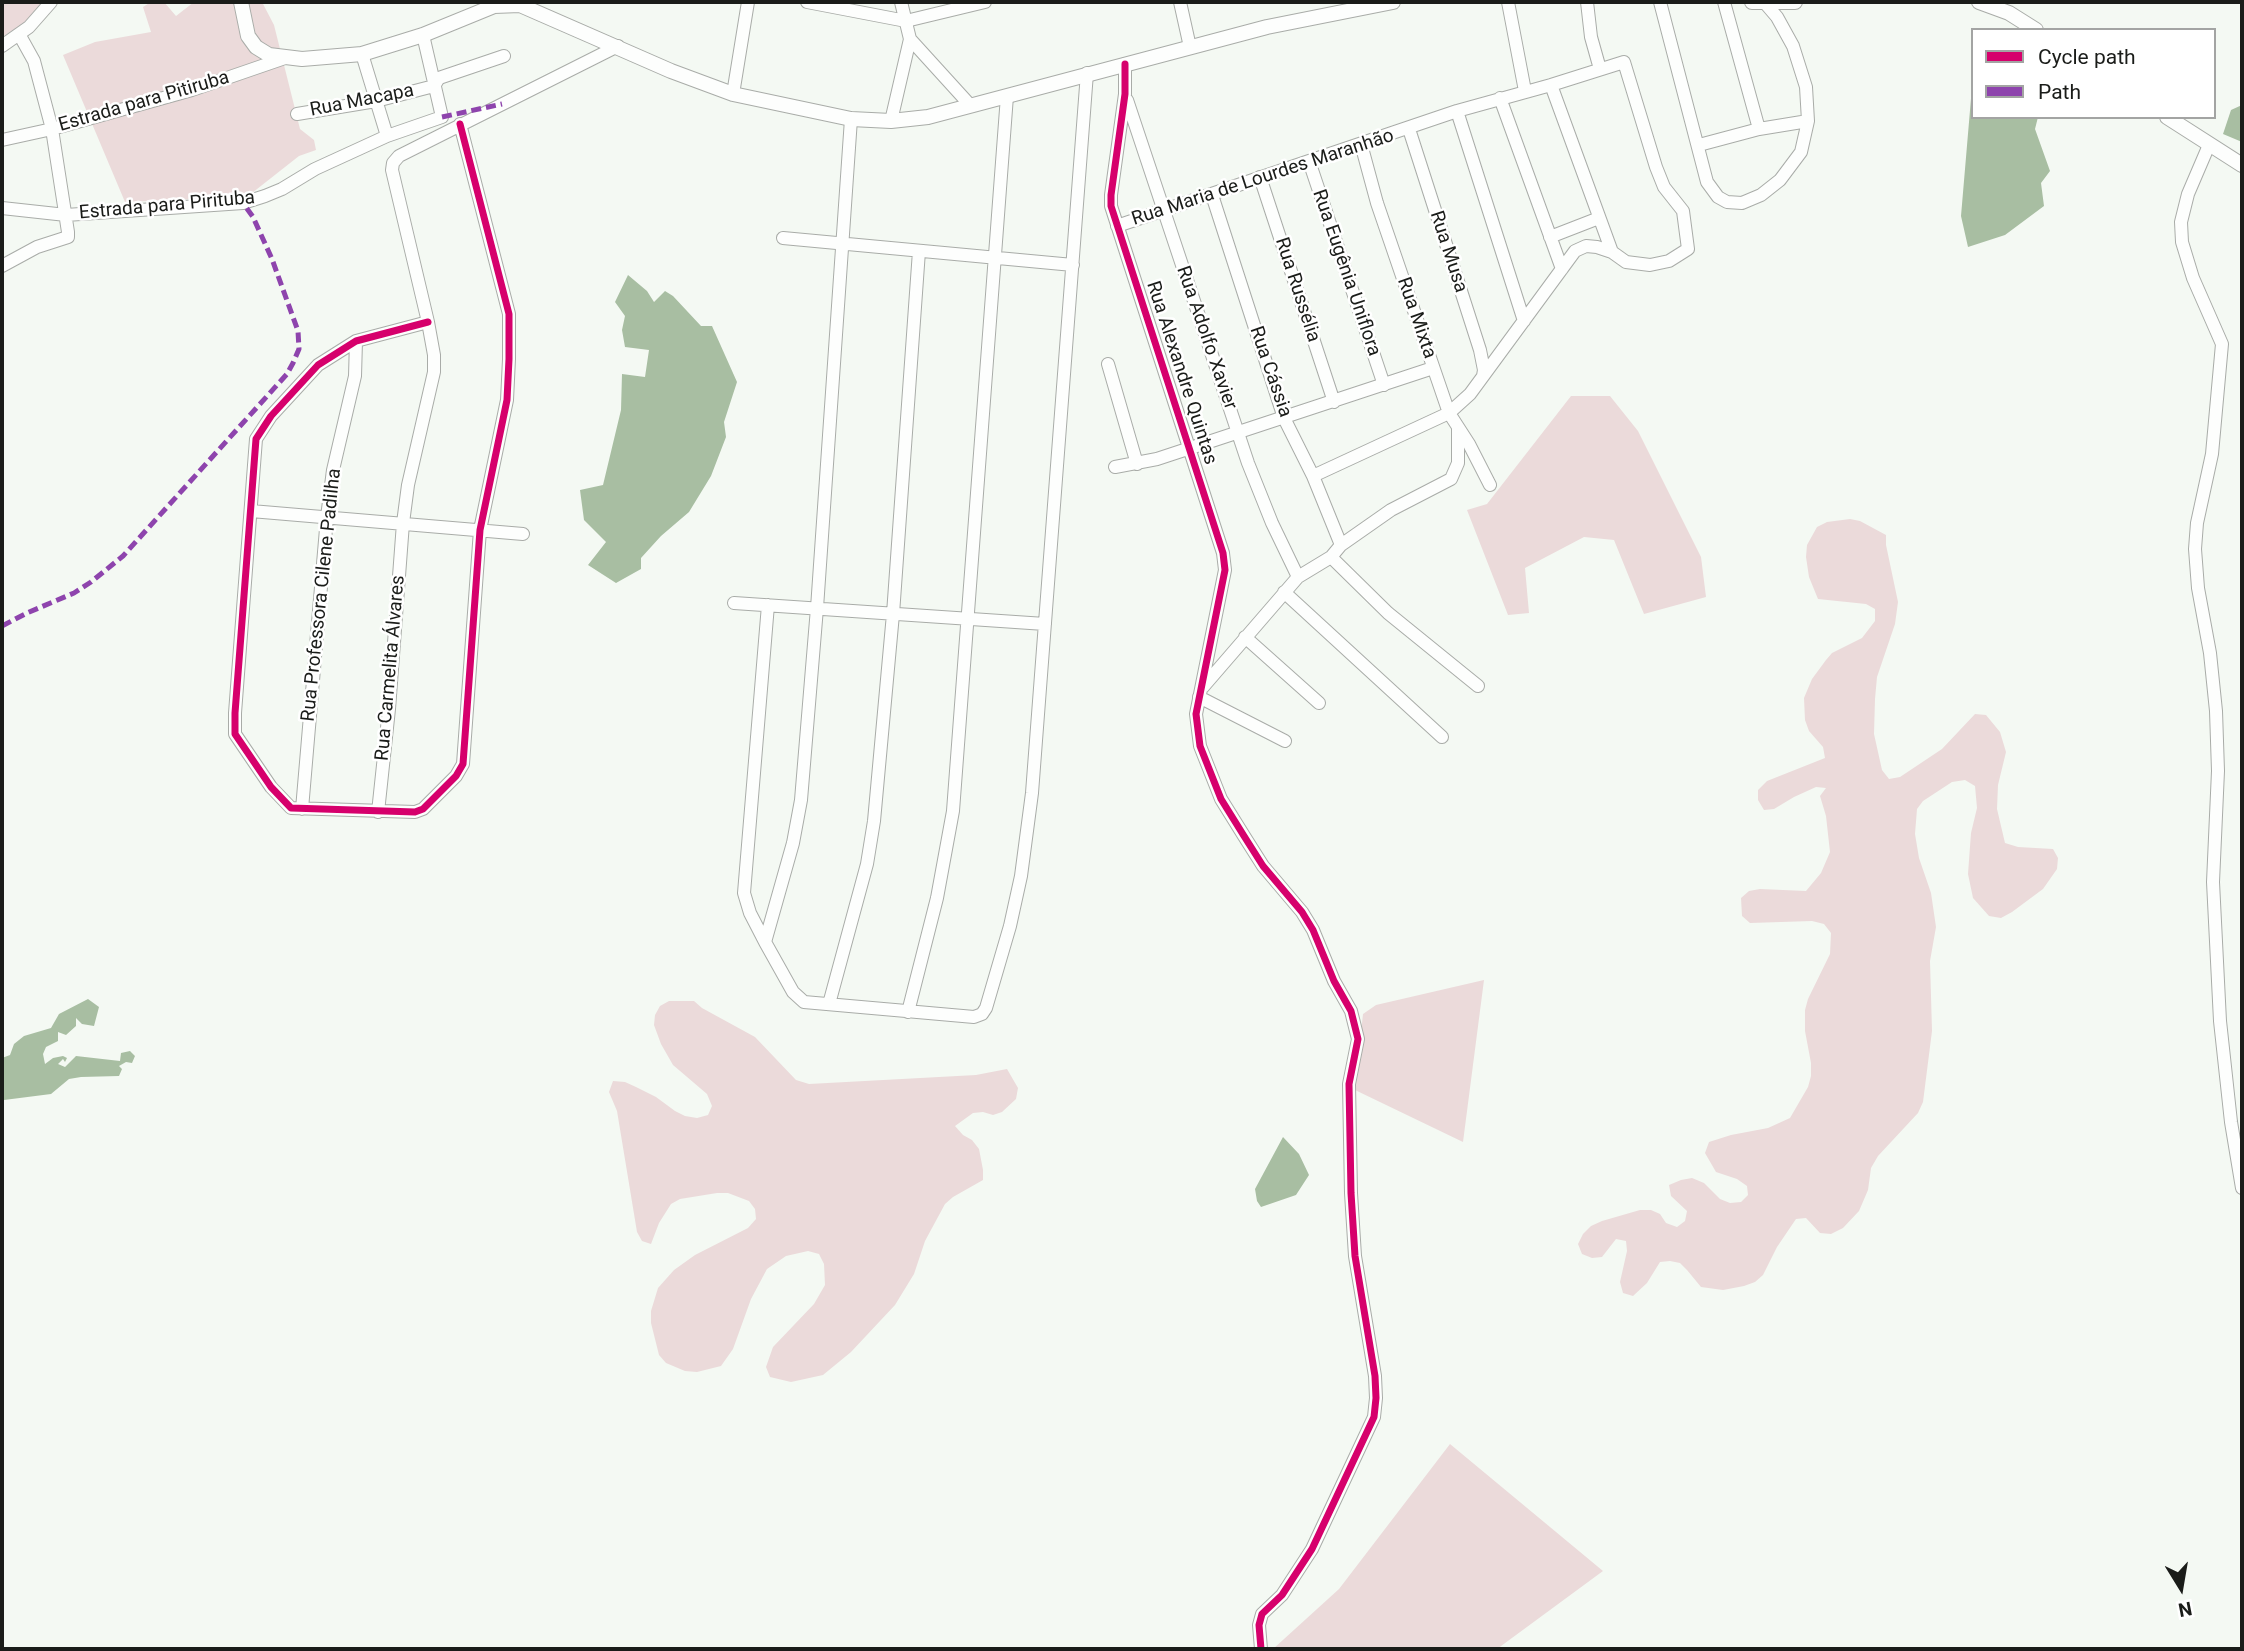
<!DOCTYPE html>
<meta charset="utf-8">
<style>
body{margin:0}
#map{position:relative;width:2244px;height:1651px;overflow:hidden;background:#f4f9f3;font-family:Roboto,sans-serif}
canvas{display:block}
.frame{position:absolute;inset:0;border:4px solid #1a1c19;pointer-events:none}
.legend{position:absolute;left:1971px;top:28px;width:245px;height:91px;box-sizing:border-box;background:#fff;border:2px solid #a3a4a3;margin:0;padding:9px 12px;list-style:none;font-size:21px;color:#1a1c19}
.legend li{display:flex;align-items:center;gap:14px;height:35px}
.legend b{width:35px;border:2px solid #a3a4a3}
.north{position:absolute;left:2146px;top:1553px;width:70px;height:70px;-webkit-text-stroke:5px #fff;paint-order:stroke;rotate:169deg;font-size:19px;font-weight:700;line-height:28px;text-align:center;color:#1a1c19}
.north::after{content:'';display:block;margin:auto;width:24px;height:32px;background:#1a1c19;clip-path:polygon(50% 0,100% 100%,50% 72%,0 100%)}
</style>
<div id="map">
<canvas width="2244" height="1651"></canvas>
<div class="frame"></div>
<ul class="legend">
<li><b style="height:9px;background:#d6006c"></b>Cycle path</li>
<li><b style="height:9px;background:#8e44ad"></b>Path</li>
</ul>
<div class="north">N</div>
</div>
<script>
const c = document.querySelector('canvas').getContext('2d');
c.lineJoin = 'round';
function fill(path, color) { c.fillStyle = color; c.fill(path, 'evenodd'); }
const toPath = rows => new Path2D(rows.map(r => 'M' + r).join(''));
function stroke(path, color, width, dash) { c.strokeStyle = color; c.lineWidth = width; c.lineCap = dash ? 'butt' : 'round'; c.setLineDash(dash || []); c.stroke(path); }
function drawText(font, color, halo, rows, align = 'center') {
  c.font = font + ' Roboto,sans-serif'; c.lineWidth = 5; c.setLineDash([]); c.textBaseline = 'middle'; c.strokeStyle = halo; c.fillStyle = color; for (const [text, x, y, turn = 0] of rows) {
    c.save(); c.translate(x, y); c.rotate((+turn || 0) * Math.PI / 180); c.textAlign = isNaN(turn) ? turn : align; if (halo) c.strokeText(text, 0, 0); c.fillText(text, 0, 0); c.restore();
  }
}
fill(toPath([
 [2,2,42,2,23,24,2,37],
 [151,2,164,2,176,16,194,2,262,2,274,25,300,129,314,140,316,150,299,156,252,193,217,198,125,202,63,55,95,42,151,32,143,7],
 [1571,396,1610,396,1638,431,1701,557,1706,597,1644,614,1614,540,1584,537,1525,568,1529,613,1508,615,1467,510,1487,504],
 [1850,519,1860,521,1886,535,1886,545,1898,602,1895,624,1877,677,1875,699,1874,734,1882,770,1889,779,1900,777,1942,749,1975,714,1986,715,2000,732,2006,752,1998,785,1997,809,2005,843,2018,847,2053,849,2058,858,2057,869,2043,889,2012,912,2001,918,1989,916,1973,898,1968,874,1971,833,1977,808,1975,786,1965,780,1952,782,1923,801,1917,809,1915,834,1919,858,1931,893,1936,927,1930,961,1932,1031,1923,1102,1918,1113,1878,1156,1871,1168,1868,1190,1859,1211,1843,1228,1831,1234,1820,1233,1806,1218,1796,1219,1777,1247,1763,1275,1755,1282,1744,1286,1723,1290,1701,1287,1687,1270,1680,1263,1670,1261,1660,1262,1647,1283,1633,1296,1623,1293,1620,1282,1627,1251,1626,1241,1616,1239,1602,1257,1592,1258,1582,1254,1578,1244,1583,1234,1591,1226,1602,1221,1640,1210,1651,1210,1660,1214,1666,1223,1677,1227,1685,1221,1687,1211,1671,1196,1669,1185,1681,1180,1692,1178,1704,1183,1720,1199,1730,1203,1741,1202,1748,1195,1747,1186,1737,1179,1716,1172,1705,1153,1709,1142,1731,1135,1768,1128,1790,1118,1808,1087,1811,1076,1811,1063,1805,1031,1805,1010,1808,999,1830,954,1831,933,1824,924,1812,921,1750,923,1742,916,1741,898,1749,891,1760,889,1806,891,1821,873,1830,852,1826,816,1820,796,1826,788,1816,787,1794,797,1774,809,1764,810,1758,800,1758,790,1767,781,1825,758,1823,747,1809,731,1805,720,1804,698,1812,679,1826,660,1832,653,1862,638,1875,621,1875,609,1866,604,1818,599,1809,577,1806,557,1807,545,1817,527,1827,522],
 [1484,980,1463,1142,1355,1090,1363,1014,1376,1005],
 [669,1001,694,1001,702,1008,755,1037,796,1080,809,1084,976,1075,1007,1069,1018,1088,1016,1099,1002,1112,993,1115,983,1112,973,1113,955,1126,963,1135,972,1140,979,1149,983,1170,983,1180,953,1197,945,1204,925,1241,914,1274,895,1305,851,1352,823,1375,791,1382,770,1377,766,1367,773,1347,814,1304,825,1285,824,1264,819,1254,808,1251,786,1256,767,1269,751,1299,733,1349,721,1366,697,1372,685,1371,666,1363,659,1355,651,1323,651,1311,658,1288,674,1270,695,1255,748,1228,756,1219,755,1209,749,1201,728,1193,717,1193,680,1199,671,1204,659,1223,651,1244,642,1241,637,1232,617,1111,609,1092,613,1081,625,1082,636,1087,656,1097,675,1111,685,1116,697,1118,708,1115,712,1106,707,1094,673,1065,661,1044,654,1025,655,1015,660,1006],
 [1450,1444,1603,1571,1497,1649,1273,1649,1339,1589]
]), '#ebdada');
fill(toPath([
 [1973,75,1973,117,2038,117,2035,129,2050,171,2041,183,2044,206,2005,235,1968,247,1961,216],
 [2242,105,2242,142,2223,134,2231,110],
 [628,275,647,291,654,302,665,291,673,296,701,326,712,326,737,382,724,422,726,437,711,476,689,512,661,536,641,558,641,569,616,583,588,565,606,542,584,520,580,490,603,485,621,410,622,374,645,377,649,350,625,347,622,330,625,316,615,302],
 [88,999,99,1007,94,1026,82,1024,76,1018,76,1026,66,1035,58,1032,58,1041,46,1047,43,1054,45,1064,53,1058,63,1056,67,1058,65,1062,63,1059,58,1064,65,1067,76,1056,120,1061,121,1053,130,1051,135,1056,132,1063,126,1062,119,1066,122,1069,119,1076,81,1077,69,1079,51,1094,4,1100,2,1098,2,1058,10,1055,14,1044,24,1036,51,1028,59,1014],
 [1283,1137,1299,1154,1309,1175,1296,1195,1261,1207,1257,1201,1255,1189]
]), '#a8bea2');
const minor = toPath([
 [807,2,906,21,985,2],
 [901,2,910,39,970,105],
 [1180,2,1190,47],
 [1508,2,1525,91],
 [1587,2,1591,37,1600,69],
 [1660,2,1707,182,1718,197,1727,202,1742,203,1761,195,1780,180,1801,152,1808,121,1806,87,1793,46,1777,17,1765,3],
 [1724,2,1759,129],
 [2,46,29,27,51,2],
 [362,54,387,136],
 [1125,64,1125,94,1111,195,1111,206,1223,553,1225,570,1196,714,1200,746,1221,799,1244,836,1263,866,1302,912,1313,930,1334,981,1351,1011,1358,1039,1349,1084,1351,1193,1355,1256,1375,1376,1376,1398,1374,1417,1312,1549,1282,1595,1262,1614,1259,1625,1261,1649],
 [1551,85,1612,252],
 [733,94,748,2],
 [1500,98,1562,269],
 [1127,100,1248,463,1272,523,1298,577],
 [1457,111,1524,321],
 [297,114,376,101,434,86,439,78,504,56],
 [891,121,910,39],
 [1409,129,1480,350,1484,370,1483,376],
 [2,140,52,129,192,90,285,58],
 [1361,144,1377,203,1449,413,1469,444,1490,485],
 [1699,145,1759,129,1808,121],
 [2209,145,2188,194,2181,222,2182,242,2193,278,2222,344,2212,454,2197,523,2195,549,2198,588,2210,653,2216,711,2218,771,2213,882,2220,1021,2231,1122,2242,1188],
 [1309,161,1384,385],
 [1260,177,1334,402],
 [1212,195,1284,418,1313,476,1341,545],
 [2,208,66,215,243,203,265,196,282,189,315,169,387,136,442,117,423,35],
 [1117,226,1457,111,1551,85,1624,62,1656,167,1664,187,1683,211,1688,249,1669,261,1650,265,1626,262,1612,252,1597,247,1586,246,1575,251,1470,394,1449,413,1313,476],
 [1550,237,1599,218],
 [783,238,1073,265],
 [2,266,37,247,68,237,68,232,52,129,34,61,19,34],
 [428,322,356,341,318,365,271,416,256,439,235,713,235,734,271,787,291,808,415,812,423,809,456,776,463,764,480,530,507,400,509,359,509,314,460,124],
 [1108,364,1137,464],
 [1115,467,1157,459,1433,368],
 [251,511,523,534],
 [1331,557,1388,613,1478,686],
 [1284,592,1442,737],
 [734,603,1045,624],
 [768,605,744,893,750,913,765,942,793,992,804,1002,974,1017,982,1014,986,1008,1010,926,1021,876,1032,793,1087,73],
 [1245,637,1319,703],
 [1203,687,1298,577,1331,557,1341,545,1391,510,1451,479,1458,463,1458,428],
 [1199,697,1285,741],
 [302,809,327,517,333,470,355,376,356,341],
 [378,812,389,709,403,523,408,485,434,372,434,355,428,322,392,170,393,163,399,156,618,46],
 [765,942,793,843,801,800,817,608,851,119],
 [829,1004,867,864,874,821,893,614,919,251],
 [908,1012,937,898,953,811,1007,96]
]);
const major = toPath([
 [241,2,248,36,256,47,269,55,302,59,362,54,423,35,494,6,520,5,671,71,733,94,851,119,891,121,928,117,1267,27,1393,2],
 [1752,2,1795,2],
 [1979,2,2009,13,2036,30],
 [2167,117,2242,165]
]);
stroke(minor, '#a9aca8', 14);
stroke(major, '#a9aca8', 16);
stroke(minor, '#fdfefd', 12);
stroke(major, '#fdfefd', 14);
stroke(toPath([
 [442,117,502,104],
 [2,626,27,613,74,593,91,582,123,556,287,374,293,363,299,349,298,331,272,259,253,217,243,203]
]), '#8e44ad', 5, [10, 5]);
stroke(toPath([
 [1125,64,1125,94,1111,195,1111,206,1223,553,1225,570,1196,714,1200,746,1221,799,1244,836,1263,866,1302,912,1313,930,1334,981,1351,1011,1358,1039,1349,1084,1351,1193,1355,1256,1375,1376,1376,1398,1374,1417,1312,1549,1282,1595,1262,1614,1259,1625,1261,1649],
 [428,322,356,341,318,365,271,416,256,439,235,713,235,734,271,787,291,808,415,812,423,809,456,776,463,764,480,530,507,400,509,359,509,314,460,124]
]), '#d6006c', 7);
drawText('19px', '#1a1c19', '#fff', [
 ["Rua Macapa",362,101,-11],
 ["Estrada para Pitiruba",144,102,-16],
 ["Rua Maria de Lourdes Maranhão",1263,178,-18],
 ["Estrada para Pirituba",167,206,-5],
 ["Rua Musa",1448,252,72],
 ["Rua Eugênia Uniflora",1346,273,71],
 ["Rua Russélia",1297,290,72],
 ["Rua Mixta",1416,318,71],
 ["Rua Adolfo Xavier",1206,338,71],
 ["Rua Cássia",1270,372,71],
 ["Rua Alexandre Quintas",1181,373,72],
 ["Rua Professora Cilene Padilha",322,595,-84],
 ["Rua Carmelita Álvares",391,668,-85]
]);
</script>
